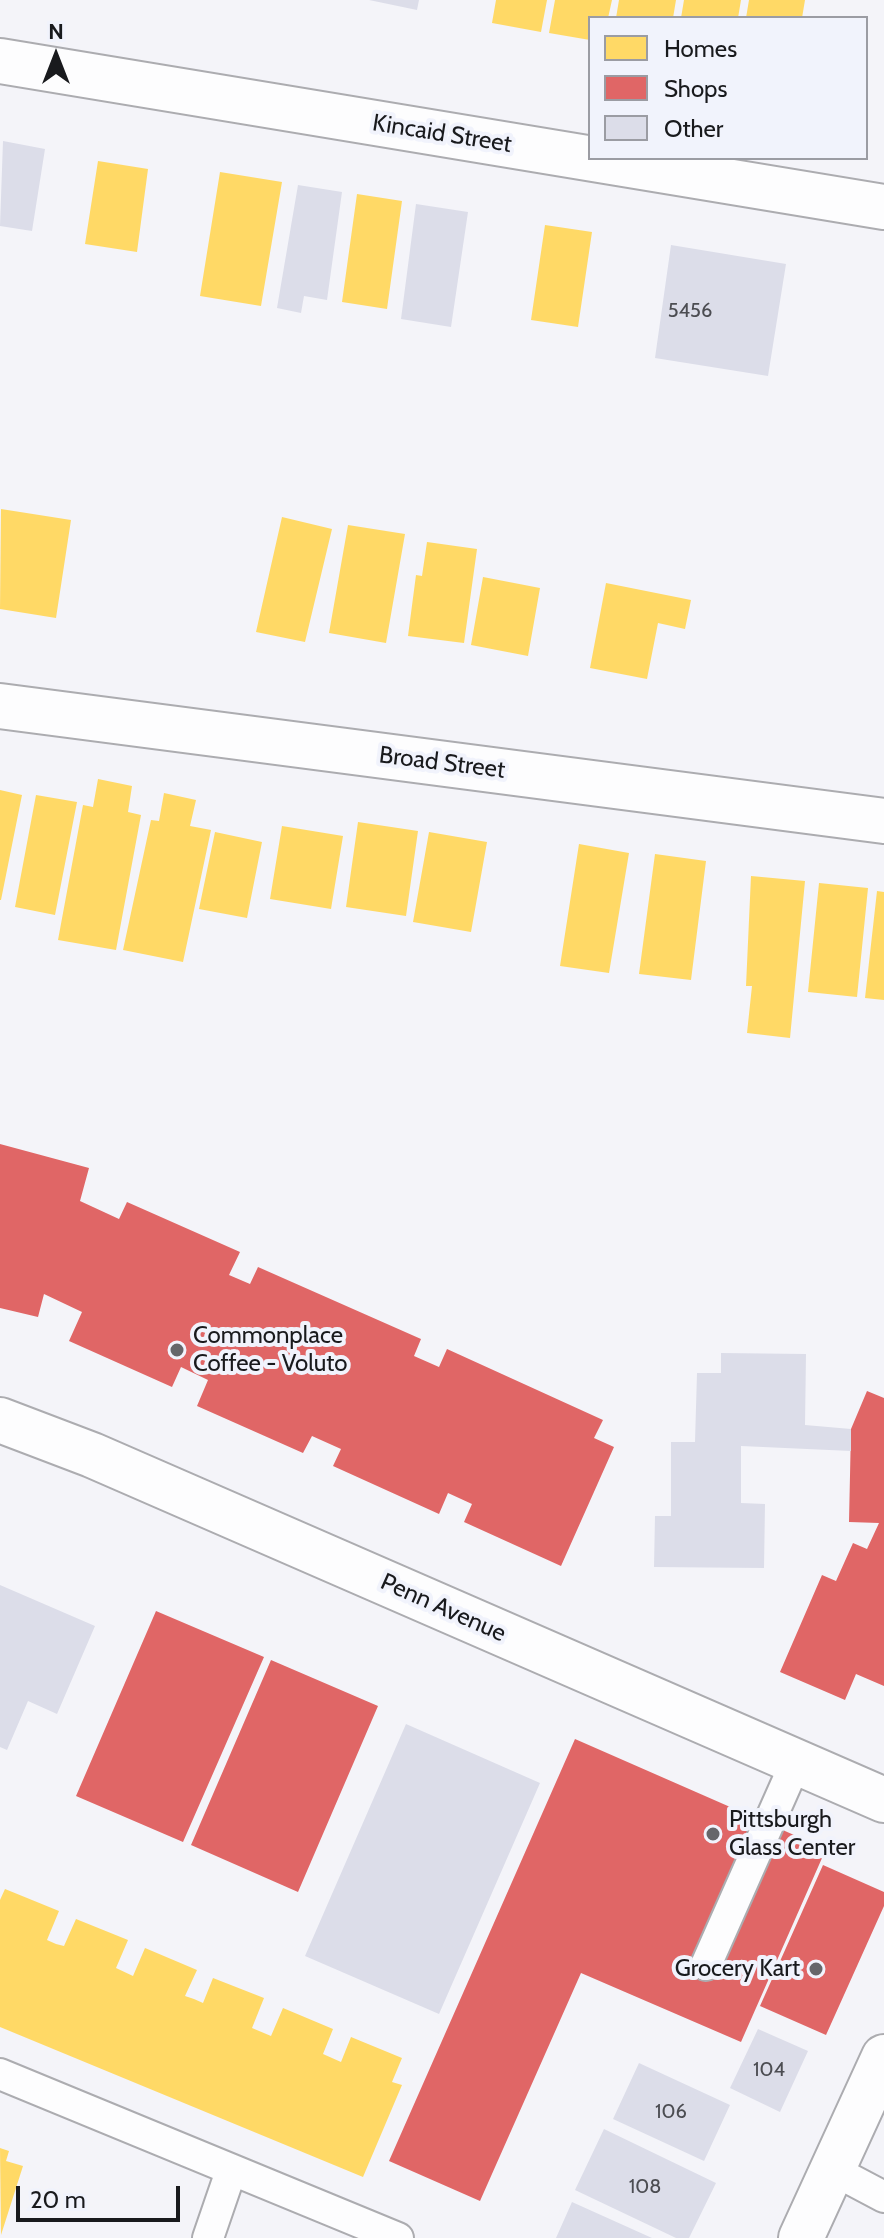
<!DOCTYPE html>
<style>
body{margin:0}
#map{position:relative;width:884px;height:2238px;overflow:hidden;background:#f4f4f9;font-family:Cabin,sans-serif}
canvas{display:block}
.legend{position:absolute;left:588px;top:16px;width:280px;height:144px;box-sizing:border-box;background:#f1f3fc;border:2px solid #9b9ca3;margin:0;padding:10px 14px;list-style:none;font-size:24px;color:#191a1d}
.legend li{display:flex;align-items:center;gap:16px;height:40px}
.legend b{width:40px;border:2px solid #9b9ca3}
.north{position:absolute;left:16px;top:16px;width:80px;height:80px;-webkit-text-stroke:6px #f1f3fc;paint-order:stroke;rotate:0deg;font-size:22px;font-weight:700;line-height:32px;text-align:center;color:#191a1d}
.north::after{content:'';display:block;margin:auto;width:28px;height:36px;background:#191a1d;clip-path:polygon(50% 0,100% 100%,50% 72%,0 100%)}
.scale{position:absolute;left:16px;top:2186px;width:164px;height:36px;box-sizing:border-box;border:4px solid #191a1d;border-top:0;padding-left:10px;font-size:24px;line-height:28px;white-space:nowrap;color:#191a1d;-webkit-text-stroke:6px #f1f3fc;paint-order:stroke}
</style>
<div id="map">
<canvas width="884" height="2238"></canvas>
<ul class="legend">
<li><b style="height:22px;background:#ffd966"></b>Homes</li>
<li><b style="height:22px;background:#e06666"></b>Shops</li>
<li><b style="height:22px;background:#dcdde9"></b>Other</li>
</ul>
<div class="north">N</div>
<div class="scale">20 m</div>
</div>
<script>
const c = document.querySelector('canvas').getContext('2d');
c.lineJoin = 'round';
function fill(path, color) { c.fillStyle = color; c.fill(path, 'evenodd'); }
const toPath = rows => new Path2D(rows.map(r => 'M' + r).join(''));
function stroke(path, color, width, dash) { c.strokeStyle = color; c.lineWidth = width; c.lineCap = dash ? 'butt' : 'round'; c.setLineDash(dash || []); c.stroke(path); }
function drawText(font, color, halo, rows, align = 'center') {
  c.font = font + ' Cabin,sans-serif'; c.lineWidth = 8; c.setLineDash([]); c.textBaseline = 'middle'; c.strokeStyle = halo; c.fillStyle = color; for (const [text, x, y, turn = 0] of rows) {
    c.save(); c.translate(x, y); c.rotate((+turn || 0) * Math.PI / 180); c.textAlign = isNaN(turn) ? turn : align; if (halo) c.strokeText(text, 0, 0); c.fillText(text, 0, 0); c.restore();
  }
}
fill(toPath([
 [496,0,547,0,541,32,492,23],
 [555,0,612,0,608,18,590,18,590,40,549,33],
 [619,0,676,0,673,18,616,18],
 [684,0,741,0,738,18,681,18],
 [749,0,805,0,802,18,746,18],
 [98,161,148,169,137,252,85,244],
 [220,172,282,182,261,306,200,296],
 [357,194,402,201,387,309,342,302],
 [545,225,592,232,578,327,531,320],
 [1,509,71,520,56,618,0,609],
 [282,517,332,529,305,642,256,632],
 [348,525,405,534,386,643,329,633],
 [427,542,477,549,464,643,408,636,416,575,422,576],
 [483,577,540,588,528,656,471,645],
 [606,583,691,600,685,629,658,623,647,679,590,668],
 [98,779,132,786,128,812,141,815,116,950,58,940,83,805,93,807],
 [0,790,22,795,1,900,0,900],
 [164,793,196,800,190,826,211,830,183,962,123,950,151,820,159,821],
 [36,795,77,802,55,915,15,907],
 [358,822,418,831,406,916,346,907],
 [282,826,343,836,331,909,270,899],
 [215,832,262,842,247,918,199,909],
 [429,832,487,842,471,932,413,922],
 [579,844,629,853,609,973,560,966],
 [655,854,706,861,691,980,639,974],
 [751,876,805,881,790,1038,747,1033,752,986,746,986],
 [819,883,868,888,857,997,808,992],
 [877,891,884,892,884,1000,865,998],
 [5,1889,59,1911,47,1940,56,1944,64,1946,76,1919,128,1940,116,1968,133,1976,145,1948,197,1970,185,1996,194,1999,203,2003,213,1978,264,1998,252,2028,271,2036,283,2008,333,2029,323,2054,341,2062,351,2037,402,2058,392,2082,402,2085,363,2177,0,2027,0,1900],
 [0,2148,9,2151,6,2161,23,2166,1,2235]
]), '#ffd966');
fill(toPath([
 [0,1144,89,1168,80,1201,119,1219,127,1202,240,1252,229,1275,250,1284,258,1267,421,1339,414,1356,439,1367,447,1349,603,1420,594,1438,614,1447,561,1566,464,1522,472,1504,448,1493,439,1514,333,1466,341,1449,312,1436,303,1453,197,1406,208,1380,181,1367,172,1387,69,1341,82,1312,44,1294,38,1317,0,1308],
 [867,1391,884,1398,884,1686,856,1674,845,1700,780,1672,822,1575,836,1581,853,1543,867,1549,879,1523,849,1522,851,1429],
 [156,1611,264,1657,183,1842,76,1796],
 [271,1660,378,1706,298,1892,191,1845],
 [575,1739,826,1849,741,2042,581,1973,480,2201,389,2161],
 [823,1865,884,1892,884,1906,826,2035,760,2006]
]), '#e06666');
fill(toPath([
 [369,0,419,0,417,10],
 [3,141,45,149,32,231,0,226],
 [298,185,342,192,327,300,304,296,301,313,277,308],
 [416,204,468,212,451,327,401,319],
 [671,245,786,264,768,376,655,358],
 [721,1353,806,1354,805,1425,851,1429,851,1451,741,1446,741,1503,765,1504,764,1568,654,1567,655,1516,671,1516,671,1442,695,1442,697,1373,721,1373],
 [0,1585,95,1626,57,1714,28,1701,7,1750,0,1747],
 [406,1724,540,1783,439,2014,305,1956],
 [758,2029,808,2051,780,2112,730,2088],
 [639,2063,730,2105,704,2161,613,2119],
 [604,2129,716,2183,689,2238,676,2238,575,2190],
 [572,2202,652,2238,556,2238]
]), '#dcdde9');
const lane = toPath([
 [706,1965,796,1762],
 [0,2074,398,2238],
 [833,2170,884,2197],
 [208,2238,231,2171]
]);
const street = toPath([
 [0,61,884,207],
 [0,706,884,821],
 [801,2238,884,2057]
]);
const primary = toPath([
 [0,1420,92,1455,884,1800]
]);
stroke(lane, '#acacb0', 34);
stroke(street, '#acacb0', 48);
stroke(primary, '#acacb0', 48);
stroke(lane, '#fdfdfe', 30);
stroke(street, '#fdfdfe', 44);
stroke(primary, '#fdfdfe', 44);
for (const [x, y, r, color] of [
 [177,1350,8,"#66666a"],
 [713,1834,8,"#66666a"],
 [816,1969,8,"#66666a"]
]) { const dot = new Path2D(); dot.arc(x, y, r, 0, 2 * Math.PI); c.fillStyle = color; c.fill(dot); stroke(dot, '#f1f3fc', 3); }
drawText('20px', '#4c4d52', null, [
 ["5456",690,311],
 ["104",769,2070],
 ["106",671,2112],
 ["108",645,2187]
]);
drawText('24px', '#191a1d', '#f1f3fc', [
 ["Kincaid Street",442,134,9],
 ["Broad Street",442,763,7],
 ["Penn Avenue",443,1608,24]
]);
drawText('24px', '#191a1d', '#f1f3fc', [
 ["Commonplace",193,1336],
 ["Coffee - Voluto",193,1364],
 ["Pittsburgh",729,1820],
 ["Glass Center",729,1848],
 ["Grocery Kart",800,1969,"right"]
], 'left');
</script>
